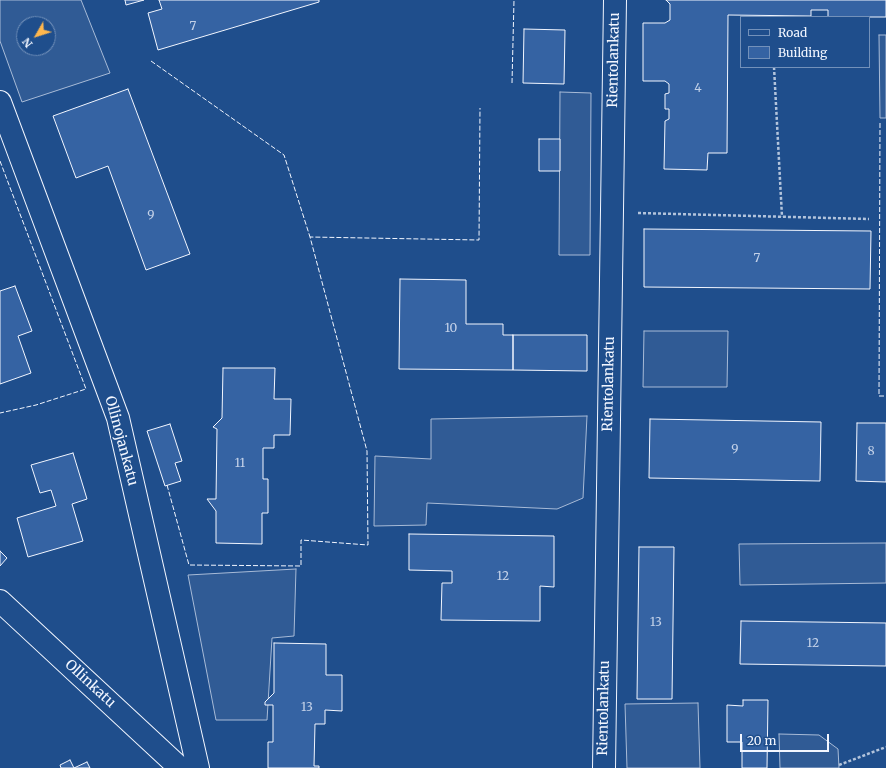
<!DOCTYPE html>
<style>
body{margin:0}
#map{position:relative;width:886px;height:768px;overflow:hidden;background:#1f4e8c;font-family:Merriweather,serif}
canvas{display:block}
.legend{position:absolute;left:740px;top:16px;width:130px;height:52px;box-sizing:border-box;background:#1f4e8c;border:1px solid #7391ba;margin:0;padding:5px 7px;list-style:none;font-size:12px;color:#f2f6ff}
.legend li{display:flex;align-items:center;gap:8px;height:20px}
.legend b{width:20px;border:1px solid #7391ba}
.north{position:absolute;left:16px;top:16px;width:40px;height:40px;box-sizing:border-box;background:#1f4e8c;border:1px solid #7391ba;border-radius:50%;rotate:231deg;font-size:11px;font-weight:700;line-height:16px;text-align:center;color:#f2f6ff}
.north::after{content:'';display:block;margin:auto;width:14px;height:18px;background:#ffb74d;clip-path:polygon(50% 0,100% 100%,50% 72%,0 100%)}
.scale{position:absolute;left:740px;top:734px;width:89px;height:18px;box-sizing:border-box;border:2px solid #f2f6ff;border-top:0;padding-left:5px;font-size:12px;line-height:14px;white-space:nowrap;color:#f2f6ff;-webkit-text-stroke:3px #1f4e8c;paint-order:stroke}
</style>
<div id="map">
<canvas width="886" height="768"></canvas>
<ul class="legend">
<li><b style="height:5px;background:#1f4e8c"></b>Road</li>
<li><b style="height:11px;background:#3563a3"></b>Building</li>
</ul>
<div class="north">N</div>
<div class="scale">20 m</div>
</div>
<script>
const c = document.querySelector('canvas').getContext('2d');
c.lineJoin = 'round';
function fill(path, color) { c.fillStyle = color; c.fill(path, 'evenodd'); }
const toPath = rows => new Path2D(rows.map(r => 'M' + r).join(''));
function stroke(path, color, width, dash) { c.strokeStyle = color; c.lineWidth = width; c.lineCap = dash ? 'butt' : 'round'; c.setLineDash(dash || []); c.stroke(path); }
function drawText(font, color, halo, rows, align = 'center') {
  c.font = font + ' Merriweather,serif'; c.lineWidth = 3; c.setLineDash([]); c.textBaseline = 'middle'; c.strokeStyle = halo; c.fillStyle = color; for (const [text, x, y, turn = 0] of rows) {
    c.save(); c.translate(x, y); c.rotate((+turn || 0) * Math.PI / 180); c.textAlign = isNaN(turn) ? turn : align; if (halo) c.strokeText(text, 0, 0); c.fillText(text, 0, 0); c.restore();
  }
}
const built = toPath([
 [0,0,81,0,110,73,22,102,0,41,0,0],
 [24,24,48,24,48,48,24,48,24,24],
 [879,35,886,35,886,118,880,118,879,35],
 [560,92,591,93,590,255,559,255,560,92],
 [644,331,728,331,727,387,643,387,644,331],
 [587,416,583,498,557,509,427,503,426,525,374,526,375,456,431,459,431,419,587,416],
 [886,543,886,583,740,585,739,544,886,543],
 [296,569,294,636,272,638,267,720,216,720,188,575,296,569],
 [698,703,700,768,627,768,625,704,698,703],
 [779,734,819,735,838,749,839,768,780,768,779,734]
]);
fill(built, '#305b95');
stroke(built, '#a8bbd7', 1);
const building = toPath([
 [125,0,144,0,126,5,125,0],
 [159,0,319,0,319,2,158,50,148,13,162,9,159,0],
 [666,0,886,0,886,17,828,17,828,10,811,10,811,16,728,15,727,153,708,153,707,170,664,169,665,121,669,119,669,109,665,109,665,94,669,93,669,84,665,81,643,81,643,23,665,23,670,20,670,4,666,0],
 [524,29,565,30,564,84,523,83,524,29],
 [128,89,190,254,146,270,108,166,76,178,53,116,128,89],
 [539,139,560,139,560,171,539,171,539,139],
 [644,229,871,231,870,289,644,287,644,229],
 [400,279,466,280,466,324,503,324,503,335,513,335,513,370,399,369,400,279],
 [15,286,32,331,18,336,31,373,0,384,0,291,15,286],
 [513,335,587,335,587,371,513,370,513,335],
 [223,368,275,368,274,399,291,399,290,435,274,435,274,448,263,448,263,479,268,479,268,513,262,513,262,544,216,543,216,511,207,499,216,499,217,429,213,427,222,418,223,368],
 [650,419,821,422,820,481,649,478,650,419],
 [857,423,886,423,886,482,856,481,857,423],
 [170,424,182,461,175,463,181,481,165,486,147,431,170,424],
 [73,453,87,499,72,504,83,541,28,557,17,518,56,506,51,490,40,493,31,465,73,453],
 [409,534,554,536,554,587,540,586,540,621,441,620,442,583,452,583,452,571,409,570,409,534],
 [639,547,674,547,672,699,637,699,639,547],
 [0,551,7,558,0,566,0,551],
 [741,621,886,623,886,666,740,664,741,621],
 [274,643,326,644,326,675,342,675,342,711,325,710,325,724,315,724,314,766,319,766,319,768,268,768,268,742,273,742,273,705,265,705,265,702,274,693,274,643],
 [743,700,768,700,767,768,742,768,742,742,727,742,727,705,743,706,743,700],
 [70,760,74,768,61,768,60,765,70,760],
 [87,762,90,768,74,768,87,762]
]);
fill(building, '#3563a3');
stroke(building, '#f2f6ff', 1);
const minor = toPath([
 [0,102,118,418,198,768],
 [0,601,180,768],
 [604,768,615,0]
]);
stroke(minor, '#f2f6ff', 24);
stroke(toPath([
 [774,67,782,217],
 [638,213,869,219],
 [839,765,886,747]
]), '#b3c4dc', 2.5, [3, 2]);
stroke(minor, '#1f4e8c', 22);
stroke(toPath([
 [151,61,284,155,310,237],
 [512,83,514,0],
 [880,123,879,396,886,396],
 [0,161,86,389,36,405,0,413],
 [167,485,189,565,301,566,301,540,368,545,367,451,310,237,479,240,480,108]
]), '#f2f6ff', 1, [5, 2]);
drawText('12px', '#c3d1e8', null, [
 ["7",193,27],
 ["4",698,89],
 ["9",151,216],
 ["7",757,259],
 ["10",451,329],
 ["9",735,450],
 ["8",871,452],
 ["11",240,464],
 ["12",503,577],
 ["13",656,623],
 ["12",813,644],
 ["13",307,708]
]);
drawText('14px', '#f2f6ff', '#1f4e8c', [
 ["Rientolankatu",614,60,-89],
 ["Rientolankatu",609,384,-89],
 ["Ollinojankatu",121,441,75],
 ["Ollinkatu",90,684,43],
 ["Rientolankatu",604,708,-89]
]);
</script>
